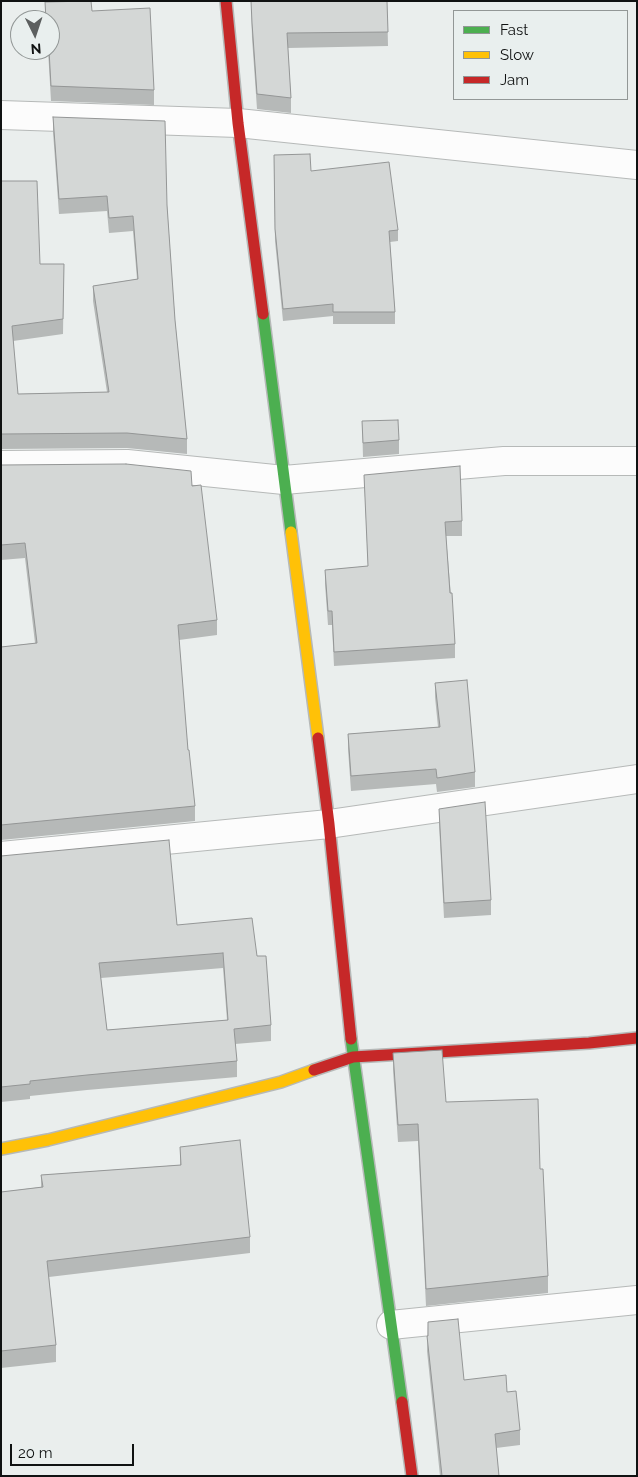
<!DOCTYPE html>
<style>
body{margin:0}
#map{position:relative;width:638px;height:1477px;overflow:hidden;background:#eaeeed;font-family:Raleway,sans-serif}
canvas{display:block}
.frame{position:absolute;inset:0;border:2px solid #101212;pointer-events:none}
.legend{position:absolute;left:453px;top:10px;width:175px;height:90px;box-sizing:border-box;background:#e9efee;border:1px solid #929796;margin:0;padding:6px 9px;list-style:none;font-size:15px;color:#101212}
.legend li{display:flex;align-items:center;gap:10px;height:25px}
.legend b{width:25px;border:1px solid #929796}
.north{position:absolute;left:10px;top:10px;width:50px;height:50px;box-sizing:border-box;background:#e9efee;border:1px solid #929796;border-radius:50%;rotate:176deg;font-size:14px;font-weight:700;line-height:20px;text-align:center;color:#101212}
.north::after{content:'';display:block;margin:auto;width:18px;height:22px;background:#5c5f5f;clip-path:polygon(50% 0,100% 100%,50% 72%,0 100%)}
.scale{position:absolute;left:10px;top:1444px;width:124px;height:22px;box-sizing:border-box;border:2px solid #101212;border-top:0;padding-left:6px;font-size:15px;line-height:18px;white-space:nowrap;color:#101212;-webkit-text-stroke:4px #e9efee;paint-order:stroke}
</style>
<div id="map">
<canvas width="638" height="1477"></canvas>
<div class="frame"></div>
<ul class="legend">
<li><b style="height:6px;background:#4caf50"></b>Fast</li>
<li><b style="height:6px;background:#ffc107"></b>Slow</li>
<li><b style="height:6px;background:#c62828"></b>Jam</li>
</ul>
<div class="north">N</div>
<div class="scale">20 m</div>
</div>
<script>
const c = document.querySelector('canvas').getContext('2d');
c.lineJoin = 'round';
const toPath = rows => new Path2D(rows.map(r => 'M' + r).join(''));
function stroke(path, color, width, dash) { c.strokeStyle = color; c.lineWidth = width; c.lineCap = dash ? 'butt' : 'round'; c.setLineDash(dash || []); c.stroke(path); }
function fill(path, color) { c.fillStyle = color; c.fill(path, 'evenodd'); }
const street = toPath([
 [1,115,238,123,637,165],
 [1,465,127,464,284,480,504,461,637,461],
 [1,856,329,824,637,779],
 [391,1325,637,1300]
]);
const fast = toPath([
 [263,314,291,532],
 [351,1039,402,1402]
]);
const slow = toPath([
 [291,532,318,738],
 [1,1149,48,1140,281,1082,314,1070]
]);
const jam = toPath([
 [226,1,238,123,263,314],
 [318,738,329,824,351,1039],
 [314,1070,353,1057,589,1043,637,1038],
 [402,1402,412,1476]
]);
stroke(street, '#b6b9b8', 30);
stroke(fast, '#b6b9b8', 14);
stroke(slow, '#b6b9b8', 14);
stroke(jam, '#b6b9b8', 14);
stroke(street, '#fcfcfc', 28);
stroke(fast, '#4caf50', 11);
stroke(slow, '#ffc107', 11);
stroke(jam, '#c62828', 11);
fill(toPath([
 [251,1,387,1,388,46,288,48,291,98,291,113,257,109,252,38],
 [45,2,92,11,154,90,154,105,51,101,48,50,50,50,50,20,45,20],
 [53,117,167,205,175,320,187,439,187,454,127,448,1,449,1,181,40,264,64,264,63,334,13,341,18,394,107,392,93,301,93,286,137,279,133,231,109,233,107,211,59,214,53,132],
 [274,155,311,171,398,230,398,241,390,242,395,312,395,324,333,324,333,316,283,321,275,241],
 [362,421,399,440,399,454,363,457],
 [1,465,192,486,217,620,217,635,179,640,188,750,195,806,195,821,1,840,1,647,35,643,25,558,1,560],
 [364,475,462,521,462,536,446,536,455,644,455,658,334,666,332,625,328,625,325,584,325,570,368,566],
 [435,683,475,772,475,787,437,792,436,784,351,791,348,749,348,734,438,727,435,697],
 [439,809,491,900,491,915,444,918,439,824],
 [1,856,257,956,271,1025,271,1041,235,1044,237,1061,237,1077,87,1090,30,1096,30,1099,1,1102],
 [223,968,227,1020,107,1030,101,978],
 [393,1053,446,1102,540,1169,548,1276,548,1293,426,1306,418,1141,398,1142,393,1070],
 [180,1147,250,1237,250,1253,49,1277,56,1345,56,1362,1,1368,1,1192,41,1187,41,1175,180,1165],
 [428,1322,464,1380,507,1392,520,1430,520,1445,496,1448,499,1476,440,1476,427,1351]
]), '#b6b9b8');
const building = toPath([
 [91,1,92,11,150,8,154,90,51,86,49,50,50,50,50,20,46,20,45,2,91,1],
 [251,1,387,1,388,32,287,33,291,98,257,94,252,23,251,1],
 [53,117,165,121,167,205,175,320,187,439,127,433,1,434,1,181,37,181,40,264,64,264,63,319,12,326,18,394,109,392,93,286,138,279,133,216,109,218,107,196,59,199,53,117],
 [310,154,311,171,389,162,398,230,389,231,395,312,333,312,333,304,283,309,275,229,274,155,310,154],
 [398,420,399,440,363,443,362,421,398,420],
 [126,464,191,471,192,486,201,485,217,620,178,625,188,750,189,750,195,806,1,825,1,647,37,643,25,543,1,545,1,465,126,464],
 [460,466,462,521,445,522,450,593,452,593,455,644,334,652,332,611,328,611,325,570,368,566,364,475,460,466],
 [467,680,475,772,437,778,436,769,351,776,348,734,440,727,435,683,467,680],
 [485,802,491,900,444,903,439,809,485,802],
 [169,840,177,925,252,918,257,956,266,956,271,1025,234,1029,237,1061,87,1075,30,1081,30,1084,1,1087,1,856,169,840],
 [223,953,228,1020,107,1030,99,963,223,953],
 [442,1050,446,1102,538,1099,540,1169,543,1169,548,1276,426,1289,418,1124,398,1125,393,1053,442,1050],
 [240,1140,250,1237,47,1261,56,1345,1,1351,1,1192,43,1187,41,1175,181,1165,180,1147,240,1140],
 [458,1319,464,1380,506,1375,507,1392,516,1391,520,1430,495,1434,499,1476,442,1476,427,1336,428,1336,428,1322,458,1319]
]);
fill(building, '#d4d7d6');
stroke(building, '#949696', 1);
</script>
